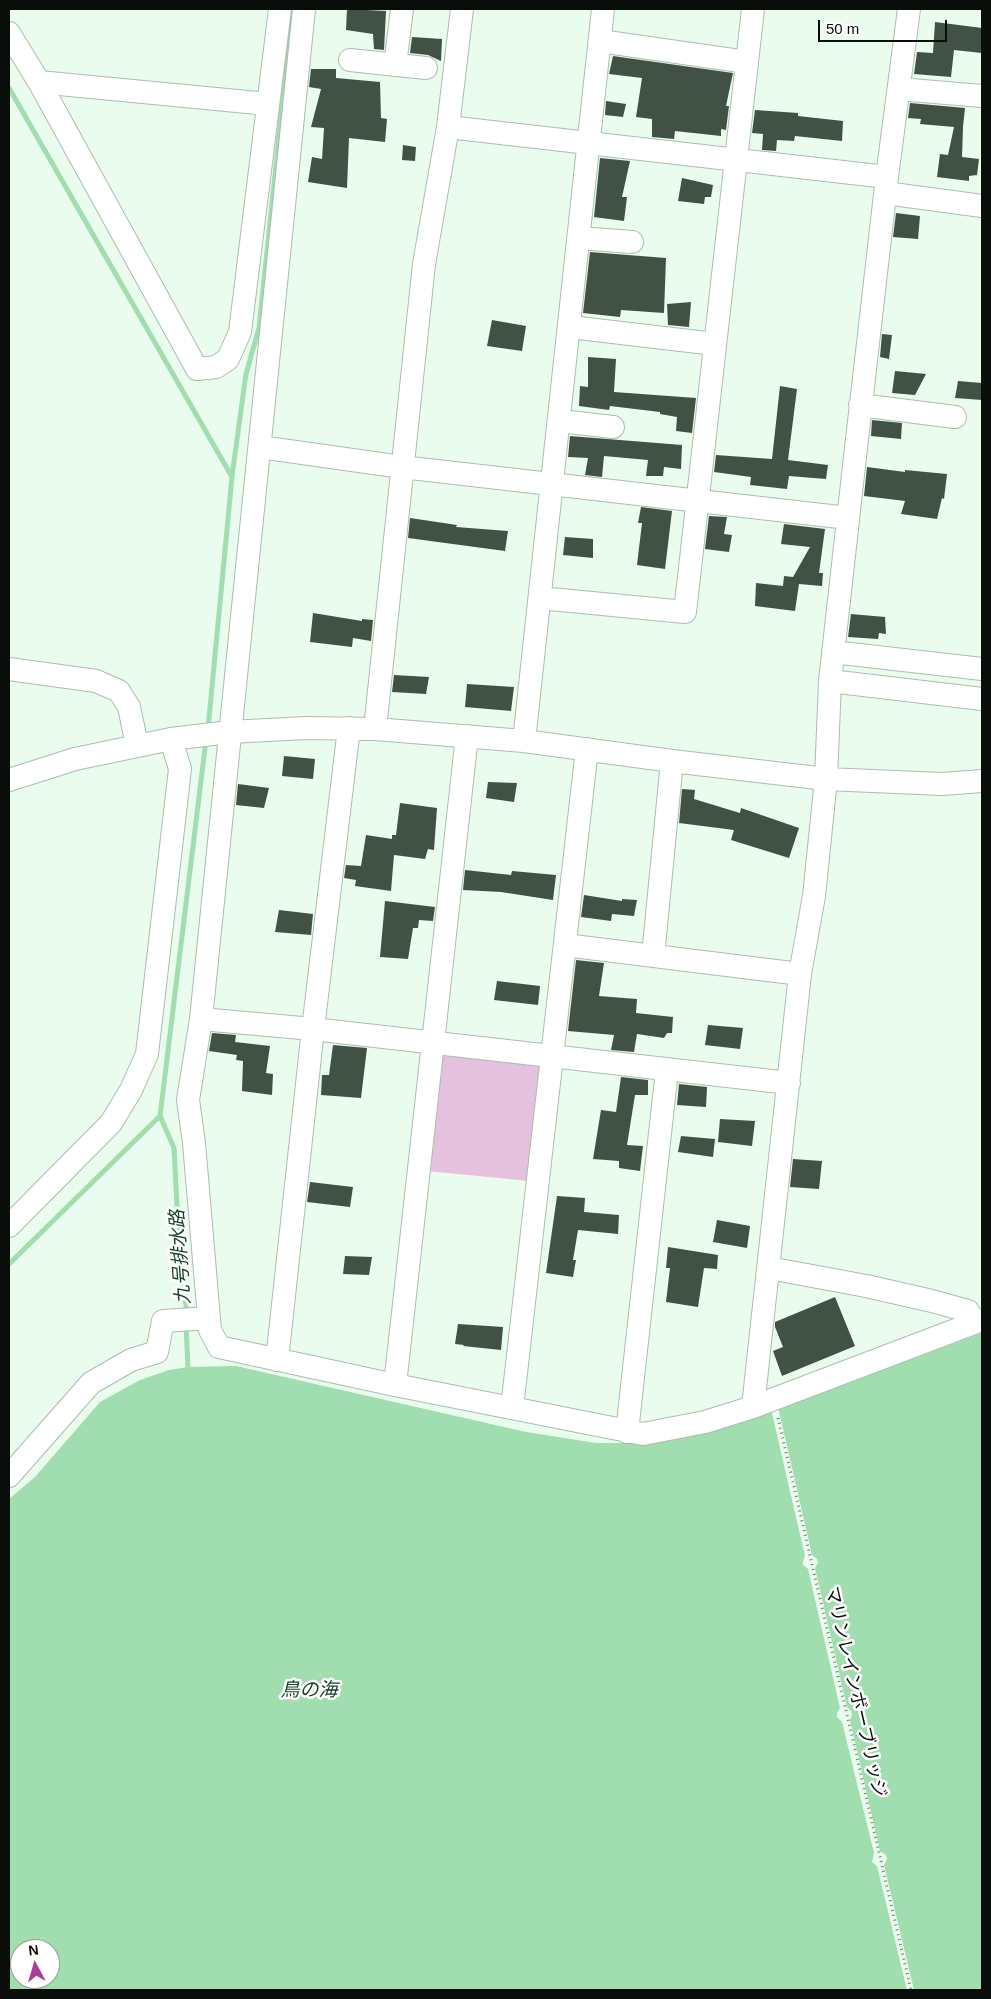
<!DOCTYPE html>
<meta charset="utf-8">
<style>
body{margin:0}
#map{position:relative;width:991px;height:1999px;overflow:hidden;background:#eafced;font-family:Arial,sans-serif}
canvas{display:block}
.frame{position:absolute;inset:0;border:10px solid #090e0a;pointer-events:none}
.north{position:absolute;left:10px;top:1939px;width:50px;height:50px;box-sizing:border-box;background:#fff;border:1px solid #9d9f9d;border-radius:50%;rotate:354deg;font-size:14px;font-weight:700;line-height:20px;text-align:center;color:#090e0a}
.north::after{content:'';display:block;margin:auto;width:18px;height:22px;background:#ac3d9b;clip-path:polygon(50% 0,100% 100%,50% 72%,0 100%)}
.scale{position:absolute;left:818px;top:20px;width:129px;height:22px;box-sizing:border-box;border:2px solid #090e0a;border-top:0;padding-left:6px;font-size:15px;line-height:18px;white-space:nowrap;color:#090e0a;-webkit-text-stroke:4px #fff;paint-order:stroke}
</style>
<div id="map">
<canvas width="991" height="1999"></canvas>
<div class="frame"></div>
<div class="north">N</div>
<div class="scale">50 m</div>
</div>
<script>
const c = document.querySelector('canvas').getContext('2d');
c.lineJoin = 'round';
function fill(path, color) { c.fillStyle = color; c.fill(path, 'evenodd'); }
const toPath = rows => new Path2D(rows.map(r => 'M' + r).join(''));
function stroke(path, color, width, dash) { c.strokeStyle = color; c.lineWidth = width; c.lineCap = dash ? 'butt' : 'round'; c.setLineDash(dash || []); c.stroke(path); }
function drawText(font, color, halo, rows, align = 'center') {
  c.font = font + ' Arial,"Noto Sans JP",sans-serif'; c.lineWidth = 5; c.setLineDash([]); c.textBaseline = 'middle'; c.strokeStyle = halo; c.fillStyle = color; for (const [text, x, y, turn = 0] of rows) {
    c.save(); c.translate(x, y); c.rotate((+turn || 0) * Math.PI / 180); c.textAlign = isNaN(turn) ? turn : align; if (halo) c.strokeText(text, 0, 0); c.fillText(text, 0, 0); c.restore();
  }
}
fill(toPath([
 [447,1054,536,1061,542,1072,529,1181,427,1171,440,1059]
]), '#e6c1dd');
fill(toPath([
 [982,1333,982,1990,9,1990,9,1499,35,1477,100,1402,140,1380,169,1370,188,1367,236,1366,526,1432,596,1443,632,1443,719,1428,808,1398],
 [20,1949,50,1949,50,1979,20,1979]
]), '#a0ddaf');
fill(toPath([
 [778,1407,812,1555,817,1559,818,1563,815,1568,847,1707,851,1711,852,1715,850,1720,880,1851,886,1855,887,1859,884,1865,914,1990,907,1990,877,1866,872,1862,874,1853,842,1722,837,1717,837,1713,840,1708,808,1569,803,1565,803,1561,805,1556,771,1409]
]), '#eafced');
stroke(toPath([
 [9,88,232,477,208,729],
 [232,476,246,374,259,328,292,12],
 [9,1264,160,1116],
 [187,1315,178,1225,174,1148,160,1116,206,740],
 [186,1326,188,1367,190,1372]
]), '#a0ddaf', 5);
fill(toPath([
 [347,9,386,11,384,50,374,49,373,34,346,30],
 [935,22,982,28,982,53,954,50,951,77,914,74,917,52,933,53],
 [412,37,442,39,441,61,428,55,410,53],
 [613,56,733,73,726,106,729,106,726,130,721,129,721,136,675,131,674,139,652,137,652,119,636,117,642,78,609,74],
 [311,69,336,69,336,78,380,82,381,118,387,119,385,142,349,138,347,188,308,182,312,157,322,159,324,128,311,127,321,89,309,87],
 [606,101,626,104,623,117,605,115],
 [910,103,965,108,963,127,962,157,979,159,977,175,969,176,969,181,937,177,940,154,948,155,954,127,920,124,921,119,908,118],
 [755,110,798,113,798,116,843,121,842,141,795,136,794,141,777,140,776,151,762,150,763,134,752,133],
 [403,145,416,147,415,161,402,160],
 [600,158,630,161,622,197,627,197,624,221,594,217],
 [682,178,713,185,711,197,705,197,704,204,678,201],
 [896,213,920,216,918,239,893,237],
 [590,252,666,258,664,313,621,310,620,317,583,313],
 [691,302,689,327,668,325,667,304],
 [492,320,526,326,522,351,487,346],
 [882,334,892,335,889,359,880,357],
 [588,357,616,359,614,392,696,398,692,433,676,431,677,417,660,414,660,412,610,406,609,410,579,406,580,386,588,387],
 [895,371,926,374,915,395,892,393],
 [958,381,982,383,982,400,955,398],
 [780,386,797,389,788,460,828,465,826,479,789,476,787,489,750,485,751,477,714,472,716,455,772,459],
 [872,420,902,423,901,439,871,436],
 [570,436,682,445,681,469,664,467,663,476,646,476,648,460,604,456,602,477,585,475,588,458,568,457],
 [867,467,905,472,905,470,947,474,944,499,942,498,937,519,901,514,905,501,864,496],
 [641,507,672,511,665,569,637,565,642,523,638,523],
 [709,516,727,517,724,534,732,535,729,552,705,549],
 [410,518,457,525,456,527,508,531,505,551,408,538],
 [784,524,825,529,819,573,823,573,822,586,799,584,795,611,755,606,756,583,783,586,784,576,793,577,810,547,781,544],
 [565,537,593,539,593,558,563,555],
 [313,613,362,621,362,619,373,620,371,641,353,638,352,647,310,642],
 [851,614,885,617,886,634,879,633,878,639,848,637],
 [394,675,429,677,426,694,392,692],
 [467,684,514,687,511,711,465,707],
 [284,756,315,759,313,779,282,776],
 [488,782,517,783,514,802,486,798],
 [238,784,269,788,264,808,236,805],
 [682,789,695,790,694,799,740,813,741,808,799,828,789,858,731,840,734,830,679,823],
 [400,803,437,808,434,850,428,849,425,859,394,855,391,891,355,886,356,880,344,878,346,865,361,866,366,835,392,839,392,835,396,835],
 [465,870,511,875,512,871,556,875,553,900,501,892,463,890],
 [584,895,622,901,622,899,637,900,634,916,612,914,611,921,581,917],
 [385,901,435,907,433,921,419,920,418,928,413,928,408,959,380,957],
 [279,910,313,914,311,935,275,932],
 [576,960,604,963,599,996,637,999,636,1013,673,1017,672,1033,667,1033,664,1038,637,1034,634,1052,611,1050,614,1035,568,1031],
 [497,981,540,986,538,1005,494,1000],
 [708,1025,743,1028,740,1049,705,1045],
 [212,1033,236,1035,235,1042,270,1046,266,1073,273,1074,272,1095,242,1091,243,1061,236,1060,237,1055,209,1051],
 [333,1045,367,1048,361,1098,321,1095,322,1075,329,1075],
 [621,1077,648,1080,648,1095,635,1095,627,1145,643,1146,640,1171,619,1168,619,1161,593,1159,601,1110,616,1112],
 [679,1084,707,1087,706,1107,677,1105],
 [720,1119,755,1121,752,1146,718,1142],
 [681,1136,715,1139,713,1157,678,1152],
 [793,1159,822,1161,819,1189,790,1187],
 [310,1182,353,1187,350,1207,307,1202],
 [557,1196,585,1198,584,1212,619,1215,618,1234,578,1230,573,1260,576,1260,573,1277,546,1273],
 [717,1220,750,1226,747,1248,713,1242],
 [668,1247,718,1255,717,1269,704,1268,698,1307,666,1302,670,1268,666,1268],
 [345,1256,372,1257,369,1275,343,1274],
 [835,1297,855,1346,782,1376,773,1351,783,1347,775,1327,775,1322],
 [458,1324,503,1327,501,1350,463,1346,464,1345,455,1344]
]), '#425145');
const minor = toPath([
 [304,9,201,1019,188,1100,194,1143,210,1330,219,1347,395,1385,643,1434,705,1422,753,1407,982,1320],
 [9,33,39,82,197,369,216,367,228,359,240,332,280,9],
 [600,41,747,62],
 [350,60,426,68],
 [395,65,402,9],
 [39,82,268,104],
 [899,89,982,96],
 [448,127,887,177],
 [885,193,982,206],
 [579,238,632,242],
 [570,327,715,344],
 [860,405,955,417],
 [560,421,613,427],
 [260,447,402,467,848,518],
 [540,598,685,612,753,9],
 [833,652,982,669],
 [9,669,96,681,119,691,129,707,137,745],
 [830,681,982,699],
 [375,729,424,264,448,127,462,9],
 [524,741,603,9],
 [9,780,75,759,171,739,229,732,306,728,375,729,524,741,672,761,826,779,942,784,982,781],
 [565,945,800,974],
 [653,956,672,761],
 [201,1019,313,1029,789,1083],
 [9,1226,111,1123,131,1090,147,1054,180,769,171,739],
 [769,1268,866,1286,932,1301,968,1311,974,1323],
 [277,1360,313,1029,349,728],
 [395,1385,467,736],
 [753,1407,800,974,814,896,826,779,830,681,856,448,887,177,909,9],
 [512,1408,587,749],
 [627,1432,667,1070],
 [9,1476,91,1383,131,1360,157,1352,163,1321,209,1318]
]);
stroke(minor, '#abbdaf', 24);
stroke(toPath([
 [778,1418,911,1990]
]), '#747f76', 3, [1, 4]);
stroke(minor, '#fff', 22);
drawText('18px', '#090e0a', '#fff', [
 ["マリンレインボーブリッジ",855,1692,77]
]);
drawText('italic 19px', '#154124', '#fff', [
 ["九号排水路",181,1257,-94],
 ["鳥の海",309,1691]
]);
</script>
